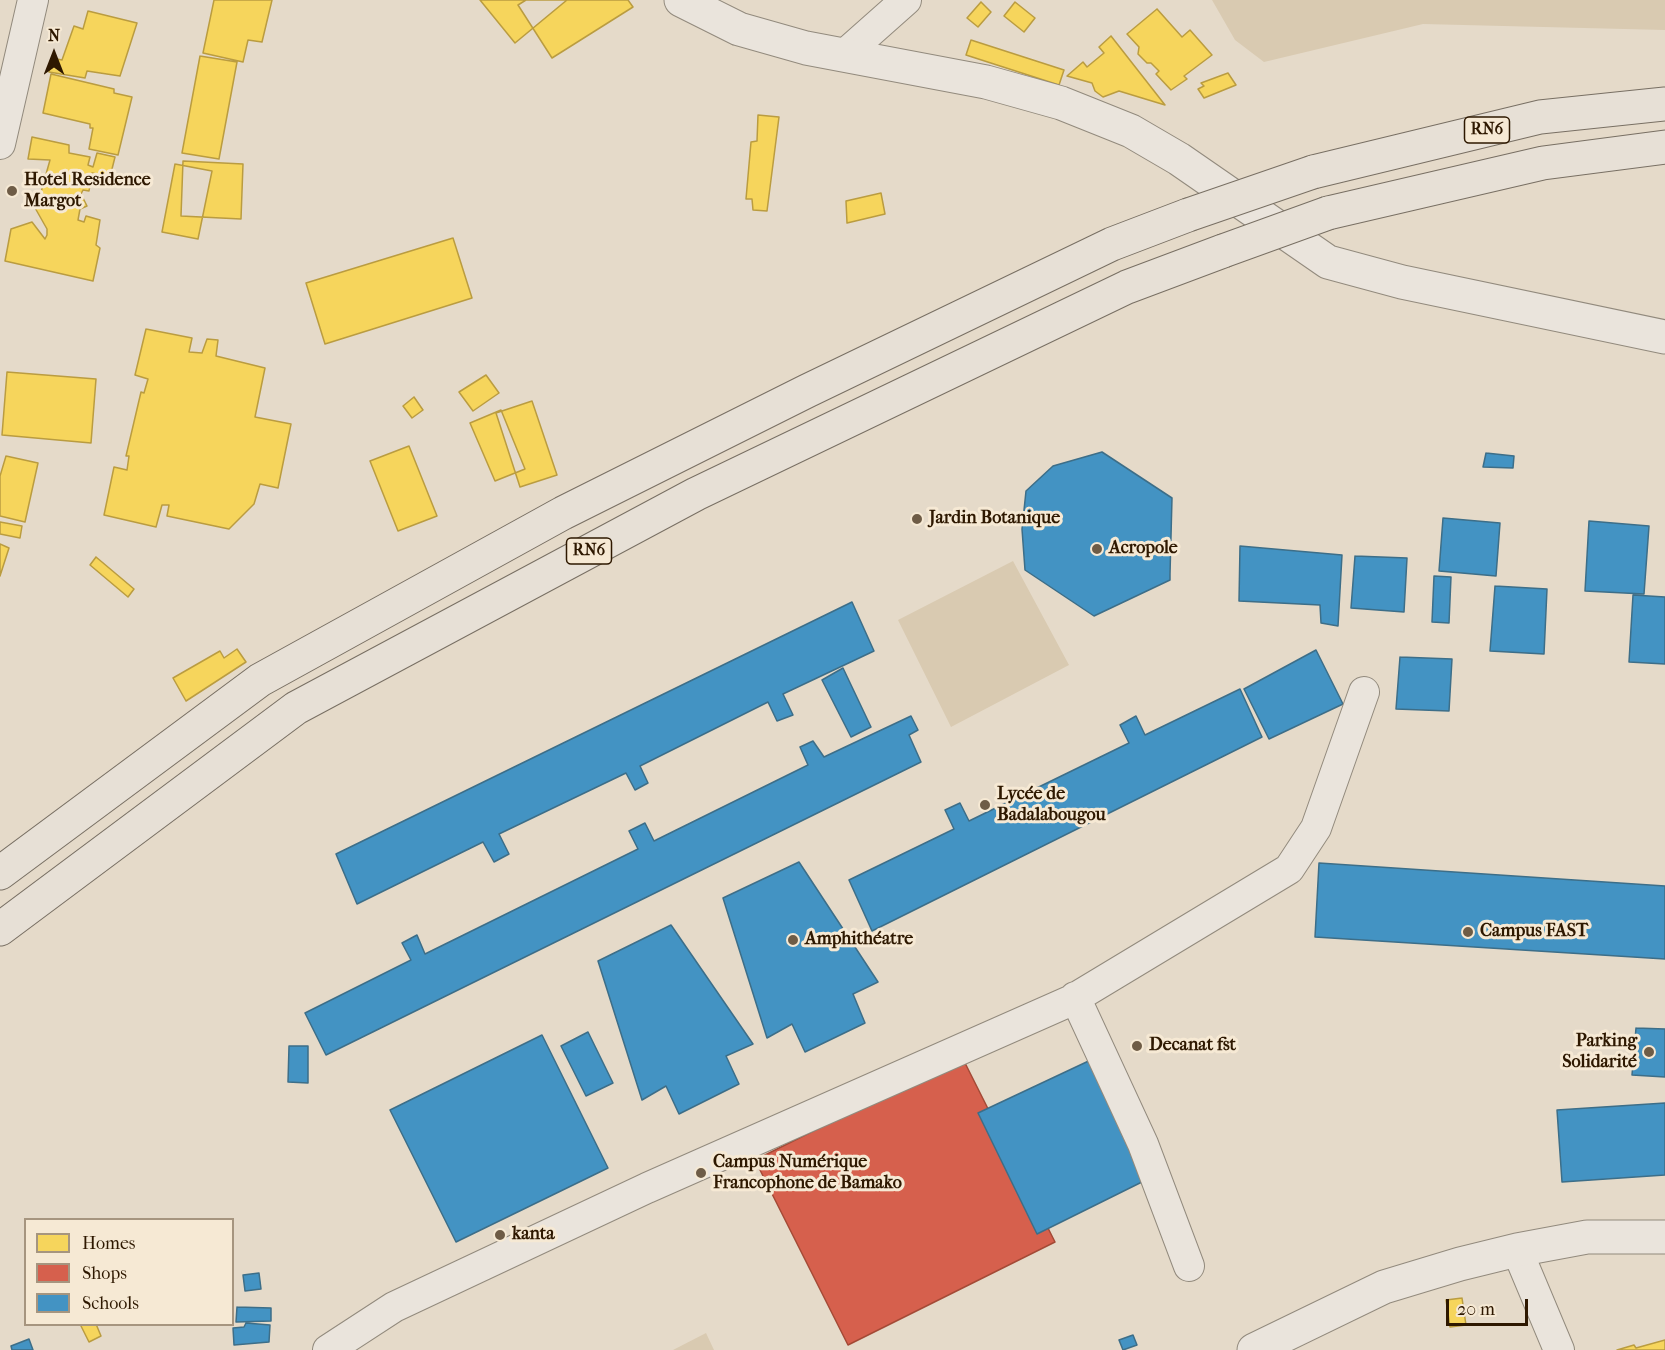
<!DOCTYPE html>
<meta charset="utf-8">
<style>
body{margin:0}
#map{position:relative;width:1665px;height:1350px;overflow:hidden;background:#e5dac9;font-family:"IM FELL French Canon",serif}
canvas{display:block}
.legend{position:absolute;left:24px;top:1218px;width:210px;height:108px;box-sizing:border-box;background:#f6e9d4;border:2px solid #a6957f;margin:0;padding:8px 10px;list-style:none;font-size:18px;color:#2e1800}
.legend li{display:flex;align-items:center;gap:12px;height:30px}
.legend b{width:30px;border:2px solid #a6957f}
.north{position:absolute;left:24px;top:24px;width:60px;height:60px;-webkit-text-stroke:4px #f6e9d4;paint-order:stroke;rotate:0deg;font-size:16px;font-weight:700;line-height:24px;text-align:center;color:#2e1800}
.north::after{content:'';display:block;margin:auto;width:21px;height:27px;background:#2e1800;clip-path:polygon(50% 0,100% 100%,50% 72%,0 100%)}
.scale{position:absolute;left:1446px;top:1299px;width:82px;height:27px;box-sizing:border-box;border:3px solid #2e1800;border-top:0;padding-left:8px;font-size:18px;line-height:21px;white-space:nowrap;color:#2e1800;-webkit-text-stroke:4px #f6e9d4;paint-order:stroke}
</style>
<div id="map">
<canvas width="1665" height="1350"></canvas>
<ul class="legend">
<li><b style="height:16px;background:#f6d55c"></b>Homes</li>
<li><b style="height:16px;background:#d6604d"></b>Shops</li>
<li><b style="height:16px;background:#4393c3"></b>Schools</li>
</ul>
<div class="north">N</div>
<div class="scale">20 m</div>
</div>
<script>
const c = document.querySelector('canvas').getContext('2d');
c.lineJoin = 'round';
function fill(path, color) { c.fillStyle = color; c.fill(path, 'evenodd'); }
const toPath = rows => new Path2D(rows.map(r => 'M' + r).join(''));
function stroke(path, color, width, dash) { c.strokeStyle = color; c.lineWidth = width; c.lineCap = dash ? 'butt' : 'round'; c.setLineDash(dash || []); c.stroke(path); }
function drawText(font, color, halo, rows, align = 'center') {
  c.font = font + ' "IM FELL French Canon",serif'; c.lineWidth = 6; c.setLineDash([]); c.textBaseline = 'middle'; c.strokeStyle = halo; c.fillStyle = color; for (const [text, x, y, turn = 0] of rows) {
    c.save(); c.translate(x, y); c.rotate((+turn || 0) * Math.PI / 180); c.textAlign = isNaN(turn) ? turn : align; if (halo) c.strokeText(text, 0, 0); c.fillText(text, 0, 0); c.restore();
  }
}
fill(toPath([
 [1212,0,1665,0,1665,30,1423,24,1264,62,1235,40],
 [1013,561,1069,665,951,727,898,620],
 [706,1333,714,1350,673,1350]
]), '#d9cab1');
const homes = toPath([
 [214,0,272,0,262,42,248,40,243,62,203,53,214,0],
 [480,0,567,0,515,43,480,0],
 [526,0,628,0,633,7,552,58,518,5,526,0],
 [981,2,991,12,978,27,967,18,981,2],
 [1015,2,1035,18,1024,32,1004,16,1015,2],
 [1157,9,1182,37,1190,30,1212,55,1184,76,1187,79,1171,90,1156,74,1159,71,1151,63,1147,63,1138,54,1139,47,1127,34,1157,9],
 [88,11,137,23,120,76,87,71,85,78,49,72,52,58,62,60,74,26,83,29,88,11],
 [1111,36,1165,105,1119,91,1103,97,1095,91,1092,83,1067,76,1083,62,1087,67,1104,53,1099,47,1111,36],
 [971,40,1064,70,1059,85,966,55,971,40],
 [200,56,237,62,219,159,182,153,200,56],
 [1228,73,1236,85,1204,98,1198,89,1204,86,1201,83,1228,73],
 [51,74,114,89,114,93,132,97,118,155,89,149,93,128,90,128,90,124,43,113,51,74],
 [758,115,779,117,767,211,753,210,752,199,746,199,751,142,757,141,758,115],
 [32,137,69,145,69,153,90,157,88,165,93,167,97,153,115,157,110,177,92,173,89,191,83,190,81,194,87,206,80,209,78,220,84,222,86,216,100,220,96,245,100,248,93,281,5,261,11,229,32,222,45,239,47,235,47,229,30,199,41,192,50,160,28,159,32,137],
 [183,161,243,164,241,219,181,216,183,161],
 [175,164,212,171,198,239,162,232,175,164],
 [881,193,885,214,847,223,846,201,881,193],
 [453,238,472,298,325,344,306,283,453,238],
 [146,329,192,338,189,352,202,353,207,339,218,340,216,356,265,368,255,417,291,424,278,488,260,484,254,504,229,529,167,516,169,505,162,505,156,527,104,515,114,467,127,470,129,456,126,456,141,392,144,393,148,379,135,375,146,329],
 [7,372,96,379,91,443,2,435,7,372],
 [486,375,499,393,473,411,459,392,486,375],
 [414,397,423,410,412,418,403,406,414,397],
 [532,401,557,475,520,487,496,413,532,401],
 [501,410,525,469,495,481,470,423,501,410],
 [409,446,437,516,398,531,370,461,409,446],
 [6,456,38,463,25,522,0,516,0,476,6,456],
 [0,522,22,526,20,538,0,534,0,522],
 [0,544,9,548,0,576,0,544],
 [96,557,134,589,128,597,90,565,96,557],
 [237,649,246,662,186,701,173,678,220,651,224,658,237,649],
 [1462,1298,1466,1325,1450,1327,1446,1300,1462,1298],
 [80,1324,96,1324,101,1336,89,1342,80,1324],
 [1665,1340,1665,1350,1617,1350,1634,1345,1636,1348,1665,1340]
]);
fill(homes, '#f6d55c');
stroke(homes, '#ba9c40', 1.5);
const shops = toPath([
 [962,1057,1055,1242,848,1345,755,1160,962,1057]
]);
fill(shops, '#d6604d');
stroke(shops, '#a44a36', 1.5);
const schools = toPath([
 [1102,452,1172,498,1170,574,1170,580,1094,616,1025,570,1022,529,1026,491,1053,466,1102,452],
 [1486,453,1514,456,1513,468,1483,467,1486,453],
 [1443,518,1500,523,1496,576,1439,571,1443,518],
 [1589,521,1649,526,1644,594,1585,591,1589,521],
 [1240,546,1342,555,1338,626,1321,623,1320,605,1239,601,1240,546],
 [1355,556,1407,558,1404,612,1351,608,1355,556],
 [1434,576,1451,577,1449,623,1432,622,1434,576],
 [1495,586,1547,589,1544,654,1490,651,1495,586],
 [1633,595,1665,597,1665,664,1629,662,1633,595],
 [852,602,874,651,783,694,793,715,777,721,768,702,640,766,648,783,635,790,626,773,499,834,509,854,494,862,483,842,357,904,336,854,852,602],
 [1316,650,1343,704,1269,739,1244,689,1316,650],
 [1400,657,1452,659,1449,711,1396,709,1400,657],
 [843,668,871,727,851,737,822,680,843,668],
 [1240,689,1262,737,872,931,849,880,954,829,945,810,960,803,969,821,1129,743,1120,725,1136,716,1145,735,1240,689],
 [911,716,918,730,909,735,921,762,326,1055,305,1013,411,960,402,943,417,935,425,954,638,849,629,831,645,823,654,841,808,765,800,747,813,741,824,757,911,716],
 [799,862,878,982,853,994,865,1023,805,1052,792,1024,767,1038,723,898,799,862],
 [1319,863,1665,886,1665,959,1315,937,1319,863],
 [671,925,753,1044,726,1056,739,1084,679,1114,666,1086,642,1100,598,961,671,925],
 [1636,1028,1665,1029,1665,1077,1632,1075,1636,1028],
 [588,1032,613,1083,586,1096,561,1046,588,1032],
 [542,1035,608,1168,456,1242,390,1110,542,1035],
 [289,1046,308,1046,308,1083,288,1082,289,1046],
 [1095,1058,1152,1177,1037,1234,978,1113,1095,1058],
 [1665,1103,1665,1175,1562,1182,1557,1110,1665,1103],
 [259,1273,261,1289,245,1291,243,1275,259,1273],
 [237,1307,271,1308,271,1321,236,1322,237,1307],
 [246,1323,270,1325,269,1342,234,1345,233,1328,244,1327,246,1323],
 [1133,1335,1137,1345,1123,1350,1119,1340,1133,1335],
 [29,1339,33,1350,12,1350,11,1346,29,1339]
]);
fill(schools, '#4393c3');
stroke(schools, '#3d6e88', 1.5);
const minor = toPath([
 [844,55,906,0],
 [0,144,33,0],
 [1075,997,1143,1144,1189,1266],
 [1517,1250,1559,1350],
 [328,1350,394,1307,647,1188,1070,1001,1289,869,1316,828,1364,692]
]);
const tertiary = toPath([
 [681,0,739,29,806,48,986,82,1061,103,1131,131,1179,159,1328,262,1402,282,1665,337],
 [1254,1350,1384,1287,1460,1264,1517,1250,1587,1237,1665,1237]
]);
const trunk = toPath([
 [1313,172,1540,117,1665,104],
 [1328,213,1543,163,1665,147],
 [0,873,260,680,563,513,807,391,1112,244,1188,215],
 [0,929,296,708,696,494,1127,287,1223,251]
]);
stroke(minor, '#928a7d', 32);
stroke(tertiary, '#928a7d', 35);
stroke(trunk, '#786f63', 35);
stroke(minor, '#eae4dc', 30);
stroke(tertiary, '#eae4dc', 33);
stroke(trunk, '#e7e0d6', 33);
const trunkBridge = toPath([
 [1188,215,1313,172],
 [1223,251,1328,213]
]);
stroke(trunkBridge, '#786f63', 35, []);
stroke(trunkBridge, '#e7e0d6', 33);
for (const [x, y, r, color] of [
 [12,191,6,"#6e5c46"],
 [917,519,6,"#6e5c46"],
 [1097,549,6,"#6e5c46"],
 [985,805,6,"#6e5c46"],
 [1468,932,6,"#6e5c46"],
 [793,940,6,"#6e5c46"],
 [1137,1046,6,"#6e5c46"],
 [1649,1052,6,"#6e5c46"],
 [701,1173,6,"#6e5c46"],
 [500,1235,6,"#6e5c46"]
]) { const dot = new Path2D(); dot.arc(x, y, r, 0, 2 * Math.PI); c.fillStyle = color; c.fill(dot); stroke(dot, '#f6e9d4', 2); }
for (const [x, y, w] of [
 [1487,130,45],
 [589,551,45]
]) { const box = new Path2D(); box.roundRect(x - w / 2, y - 13, w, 26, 4.5); c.fillStyle = '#f6e9d4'; c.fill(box); stroke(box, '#2e1800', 1.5); }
drawText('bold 16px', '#2e1800', null, [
 ["RN6",1487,130],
 ["RN6",589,551]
]);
drawText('bold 18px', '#2e1800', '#f6e9d4', [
 ["Hotel Residence",24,181],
 ["Margot",24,202],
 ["Jardin Botanique",929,519],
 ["Acropole",1109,549],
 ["Lycée de",997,795],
 ["Badalabougou",997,816],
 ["Campus FAST",1480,932],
 ["Amphithéatre",805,940],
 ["Parking",1637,1042,"right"],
 ["Solidarité",1637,1063,"right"],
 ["Decanat fst",1149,1046],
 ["Campus Numérique",713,1163],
 ["Francophone de Bamako",713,1184],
 ["kanta",512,1235]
], 'left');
</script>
